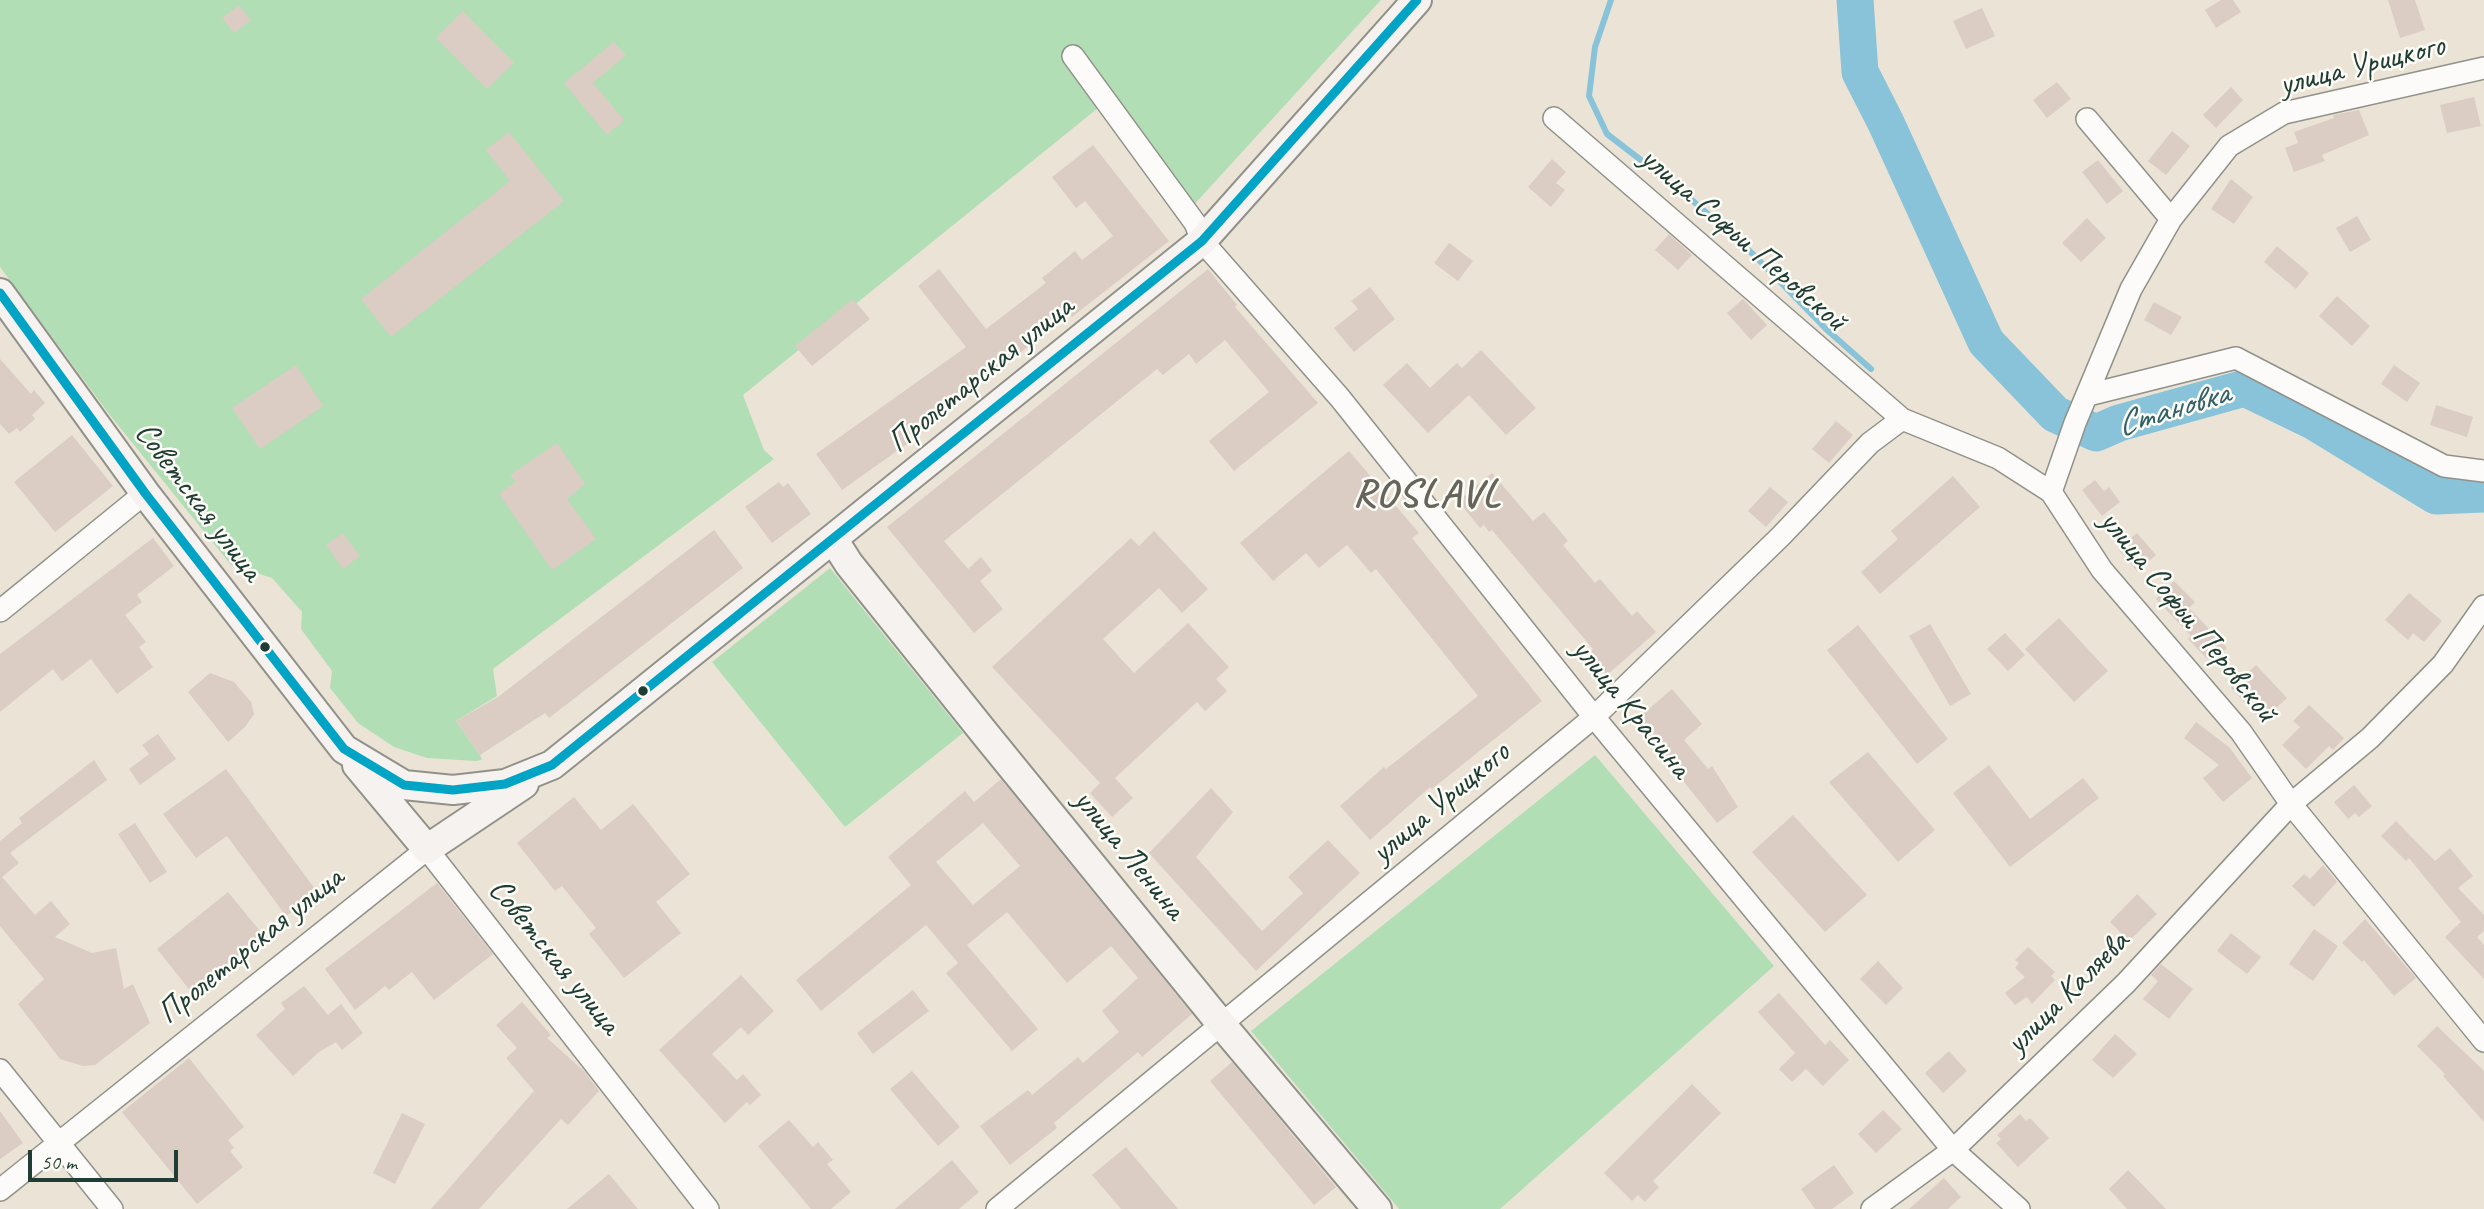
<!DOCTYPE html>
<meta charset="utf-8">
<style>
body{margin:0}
#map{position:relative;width:2484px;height:1209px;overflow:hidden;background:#ebe4d6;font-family:Caveat,sans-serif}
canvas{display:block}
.scale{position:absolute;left:28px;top:1150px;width:150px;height:32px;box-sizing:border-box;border:4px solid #1f3d34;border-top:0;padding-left:9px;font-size:21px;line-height:24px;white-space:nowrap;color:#1f3d34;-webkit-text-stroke:5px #fdfcf7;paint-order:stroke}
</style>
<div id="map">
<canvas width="2484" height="1209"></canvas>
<div class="scale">50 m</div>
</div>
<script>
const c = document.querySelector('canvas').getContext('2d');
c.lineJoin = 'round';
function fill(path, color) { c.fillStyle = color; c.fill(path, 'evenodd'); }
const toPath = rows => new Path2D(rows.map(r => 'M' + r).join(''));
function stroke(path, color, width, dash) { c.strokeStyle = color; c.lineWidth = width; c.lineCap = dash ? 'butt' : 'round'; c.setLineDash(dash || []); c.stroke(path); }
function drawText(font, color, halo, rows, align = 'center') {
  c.font = font + ' Caveat,sans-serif'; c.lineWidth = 5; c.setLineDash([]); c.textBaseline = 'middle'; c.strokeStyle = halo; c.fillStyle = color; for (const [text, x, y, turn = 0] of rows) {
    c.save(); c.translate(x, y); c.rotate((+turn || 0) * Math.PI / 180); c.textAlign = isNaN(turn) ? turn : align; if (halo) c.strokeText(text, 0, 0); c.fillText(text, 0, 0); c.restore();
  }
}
fill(toPath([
 [0,0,1381,0,1191,208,1103,104,743,395,764,450,774,459,493,669,497,696,456,721,480,755,482,760,476,761,427,758,394,747,358,723,330,688,332,671,301,629,302,612,272,578,231,565,109,414,0,267],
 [830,568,963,733,845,827,712,662],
 [1595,755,1774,966,1500,1209,1399,1209,1251,1031]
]), '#b2deb6');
stroke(toPath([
 [1611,0,1595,47,1589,96,1607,134,1684,193,1755,256,1826,329,1871,369]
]), '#88c3d9', 6);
stroke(toPath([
 [1855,0,1860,72,1886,123,1986,342,2055,414,2096,433,2119,423,2245,388,2313,421,2436,496,2484,494]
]), '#88c3d9', 37);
fill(toPath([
 [2221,0,2233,0,2241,12,2216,28,2205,10],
 [2388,0,2415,0,2425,30,2400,38],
 [239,5,251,20,234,33,222,18],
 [1982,8,1995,36,1966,49,1953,21],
 [463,11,514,63,487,89,436,38],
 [614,42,626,55,593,83,624,120,607,135,564,83],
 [2057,82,2071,99,2047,118,2033,100],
 [2231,87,2243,100,2216,128,2203,115],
 [2474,97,2481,126,2447,133,2440,105],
 [2359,110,2369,135,2322,155,2325,161,2294,172,2285,148,2298,143,2294,132,2334,118,2333,115],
 [2172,131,2190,146,2166,175,2148,161],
 [509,132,564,201,391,337,361,299,510,181,486,150],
 [1093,145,1169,241,1072,317,1070,314,926,426,928,429,842,490,816,454,966,347,918,286,939,269,986,329,1046,283,1042,278,1075,251,1082,260,1113,236,1085,201,1076,208,1052,177],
 [1552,159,1566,172,1556,183,1565,190,1551,207,1528,187],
 [2098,160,2123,191,2107,204,2082,172],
 [2231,179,2253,197,2234,224,2211,209],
 [2357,216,2371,240,2350,252,2336,228],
 [2087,218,2106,238,2081,262,2062,243],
 [1669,234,1692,255,1678,270,1655,250],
 [1449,243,1473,261,1458,281,1434,263],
 [2277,246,2309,273,2296,289,2264,262],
 [1208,269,1237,305,1235,307,1318,403,1234,471,1209,441,1269,392,1225,340,1196,364,1189,354,1163,375,1157,369,944,541,968,569,981,557,992,571,980,581,1003,609,974,633,887,527],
 [1370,287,1395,319,1354,352,1334,328,1358,309,1351,301],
 [2337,296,2370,326,2352,346,2319,316],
 [853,299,870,319,812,366,795,346],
 [1743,299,1767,325,1751,340,1727,313],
 [2154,302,2182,317,2171,335,2144,320],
 [1481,350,1536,408,1506,435,1469,395,1428,433,1383,385,1407,363,1430,388,1457,363,1462,368],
 [0,359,31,394,34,390,45,403,32,415,35,419,20,432,17,428,9,434,0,424],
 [296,365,323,406,260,449,232,408],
 [2394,365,2420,383,2407,402,2381,384],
 [2436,405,2473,417,2467,437,2430,425],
 [1836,421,1853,435,1829,463,1812,449],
 [72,435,113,486,55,532,14,482],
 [557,443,585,484,567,499,596,539,552,570,499,494,516,481,510,475],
 [1349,451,1419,533,1412,538,1542,701,1432,789,1430,787,1370,840,1340,806,1384,767,1386,769,1478,696,1376,569,1371,573,1347,545,1319,568,1306,553,1273,581,1240,543],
 [1492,473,1533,521,1544,512,1568,541,1563,545,1595,583,1600,579,1632,616,1637,611,1656,632,1607,675,1588,653,1593,649,1492,530,1489,532,1484,525,1480,528,1458,501],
 [1953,476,1980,507,1880,594,1861,572,1898,539,1891,531],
 [2095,480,2104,491,2109,487,2120,502,2102,516,2082,490],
 [779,482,783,487,788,483,811,514,772,543,745,507],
 [1770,487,1788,502,1766,527,1748,511],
 [714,530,743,568,549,718,545,713,480,755,456,721,498,697],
 [1154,531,1208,589,1182,613,1159,588,1103,639,1134,673,1188,623,1229,667,1216,679,1227,691,1205,711,1197,702,1115,778,1133,798,1112,817,1090,793,1100,783,992,667,1131,538,1139,546],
 [343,533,360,556,343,569,326,545],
 [2137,533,2156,555,2137,571,2118,549],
 [153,538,174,566,137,595,142,602,125,615,146,642,139,647,153,667,117,694,91,659,62,681,53,669,0,712,0,654],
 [2174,581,2195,602,2189,608,2227,648,2211,663,2188,639,2191,636,2156,599],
 [2409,593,2442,621,2424,642,2413,633,2408,640,2385,620],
 [2059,618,2108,671,2074,702,2025,649],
 [1930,624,1971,694,1950,706,1909,636],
 [1858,625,1948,739,1917,764,1827,650],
 [2005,633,2025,655,2008,671,1987,649],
 [2256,665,2287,698,2262,721,2231,688],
 [210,673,234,682,251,702,254,714,245,727,228,742,188,692],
 [1672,689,1702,724,1684,740,1708,769,1712,766,1738,807,1717,823,1635,721],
 [2309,705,2344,738,2333,750,2329,746,2306,769,2282,745,2300,727,2293,721],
 [2196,722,2229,747,2252,778,2223,802,2203,778,2219,765,2184,738],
 [158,734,176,759,140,785,129,769,149,754,142,745],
 [1868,752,1935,830,1898,862,1829,782],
 [94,760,107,780,10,853,19,863,2,877,35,915,51,901,70,924,55,937,92,953,116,948,124,989,133,984,150,1023,95,1065,83,1066,60,1059,18,1004,44,979,0,926,0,841,22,823,19,818],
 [1989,765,2030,819,2083,778,2099,798,2010,867,1953,793],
 [226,769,318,893,286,916,227,836,196,858,163,814],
 [1001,779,1192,1014,1142,1057,1138,1052,1054,1123,1057,1128,1010,1165,980,1126,1028,1090,1032,1095,1078,1057,1083,1063,1119,1032,1102,1011,1138,978,1111,946,1067,983,1007,912,967,945,1038,1029,1012,1051,946,973,958,963,926,925,821,1011,796,980,911,885,888,857,965,791,974,802],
 [983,823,1020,866,973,905,936,862],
 [2354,785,2372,806,2359,817,2355,813,2348,819,2334,802],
 [1211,788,1233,812,1196,857,1262,931,1303,893,1288,877,1328,840,1360,873,1256,971,1149,853],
 [574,797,601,830,633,804,690,874,656,902,681,933,624,978,589,934,596,928,562,886,555,891,517,843],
 [1793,815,1867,895,1825,932,1752,852],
 [2396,821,2435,861,2450,848,2473,876,2458,888,2484,915,2484,931,2477,937,2484,945,2484,979,2445,937,2461,922,2409,858,2406,861,2381,836],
 [135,823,167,872,150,883,118,834],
 [2323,865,2337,882,2314,907,2292,886,2304,874,2310,879],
 [437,883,493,954,434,1000,412,972,389,990,385,986,355,1010,325,969],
 [228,892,264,936,192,993,157,949],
 [2137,894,2157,914,2129,941,2110,922],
 [2365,919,2416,978,2394,996,2364,960,2362,962,2342,943],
 [2314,929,2338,946,2313,981,2289,964],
 [2231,933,2261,957,2247,974,2217,951],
 [2028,947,2055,972,2051,976,2055,980,2032,1004,2027,997,2015,1005,2005,993,2025,977,2015,968,2019,963,2015,960],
 [1878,961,1903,988,1886,1005,1860,979],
 [2161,964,2193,989,2169,1019,2143,999,2158,981,2151,975],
 [741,975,774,1011,748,1035,741,1027,712,1054,737,1080,743,1074,761,1095,750,1105,747,1102,725,1123,659,1050],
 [304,986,328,1015,341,1004,363,1033,342,1050,336,1042,319,1052,293,1076,256,1035,285,1009,281,1003],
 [913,990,929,1011,873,1054,857,1033],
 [1779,993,1825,1045,1830,1040,1849,1060,1823,1086,1806,1069,1792,1082,1779,1069,1795,1053,1758,1012],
 [522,1002,551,1035,547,1038,585,1072,599,1091,568,1125,561,1119,479,1209,431,1209,534,1091,506,1058,517,1048,496,1025],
 [2437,1026,2484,1071,2484,1122,2443,1076,2445,1074,2417,1046],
 [2115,1034,2137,1054,2113,1078,2092,1060],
 [1949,1051,1967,1071,1943,1093,1925,1073],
 [189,1058,244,1127,228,1140,234,1148,230,1151,243,1167,197,1204,122,1112],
 [1232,1062,1336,1187,1314,1205,1210,1081],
 [912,1071,960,1127,938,1146,890,1089],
 [1692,1084,1721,1113,1653,1181,1659,1187,1645,1202,1638,1195,1632,1201,1604,1173],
 [1883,1110,1902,1129,1876,1153,1858,1134],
 [0,1111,23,1143,0,1159],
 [402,1113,425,1124,395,1184,373,1173],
 [2020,1114,2026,1121,2030,1118,2049,1138,2018,1167,1996,1143,2001,1139,1997,1135],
 [789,1120,813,1147,818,1142,833,1160,827,1164,851,1192,831,1209,811,1209,758,1146],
 [1126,1147,1178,1209,1121,1209,1092,1175],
 [952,1160,979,1192,959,1209,895,1209],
 [1834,1165,1854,1193,1832,1209,1815,1209,1801,1189],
 [2128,1170,2166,1209,2127,1209,2109,1189],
 [609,1174,638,1209,567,1209],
 [1944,1178,1961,1197,1948,1209,1909,1209]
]), '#dbccc4');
const minor = toPath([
 [1073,56,1195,223,1202,241,1340,398,1594,717,1953,1150,2019,1209],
 [1554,118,1902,419,1998,458,2051,492,2102,570,2241,732,2291,804,2484,1041],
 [2087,119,2171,219],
 [2088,395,2236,358,2444,466,2484,471],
 [2051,492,2075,423,2131,289,2171,219,2229,146,2284,113,2484,68],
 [0,611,145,493],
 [0,1070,112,1209],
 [0,1190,427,849,708,1209],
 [997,1209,1594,717,1780,537,1870,443,1902,419],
 [1872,1209,1953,1150,2126,983,2291,804,2370,738,2443,664,2484,606]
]);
const secondary = toPath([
 [0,293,145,493,344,749,404,785,453,790,505,784,552,765,562,757,1202,241,1417,0],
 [833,539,849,564,986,735,1222,1025,1377,1209],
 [357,765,427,849,524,784]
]);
stroke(minor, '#90928a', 24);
stroke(secondary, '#90928a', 32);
stroke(minor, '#fcfbf9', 21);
stroke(secondary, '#f6f2ef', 28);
stroke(toPath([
 [0,293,145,493,344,749,404,785,453,790,505,784,552,765,1202,241,1417,0]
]), '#02a4c6', 9);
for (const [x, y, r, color] of [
 [265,647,6,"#1f3d34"],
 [643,691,6,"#1f3d34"]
]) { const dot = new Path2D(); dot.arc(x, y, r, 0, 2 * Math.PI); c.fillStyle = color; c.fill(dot); stroke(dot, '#fdfcf7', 2.5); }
drawText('33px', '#1f3d34', '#fdfcf7', [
 ["улица Урицкого",2362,66,-14],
 ["улица Софьи Перовской",1743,240,41],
 ["Пролетарская улица",981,375,-39],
 ["Советская улица",198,502,53],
 ["улица Софьи Перовской",2188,617,51],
 ["улица Красина",1631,709,51],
 ["улица Урицкого",1441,803,-40],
 ["улица Ленина",1129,855,51],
 ["Пролетарская улица",251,946,-39],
 ["Советская улица",554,957,51],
 ["улица Каляева",2068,993,-45]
]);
drawText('italic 35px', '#326166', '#fdfcf7', [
 ["Становка",2173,410,-17]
]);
c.letterSpacing = '2px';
drawText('bold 40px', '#67645b', '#fdfcf7', [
 ["ROSLAVL",1427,496]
]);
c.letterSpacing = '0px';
</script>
